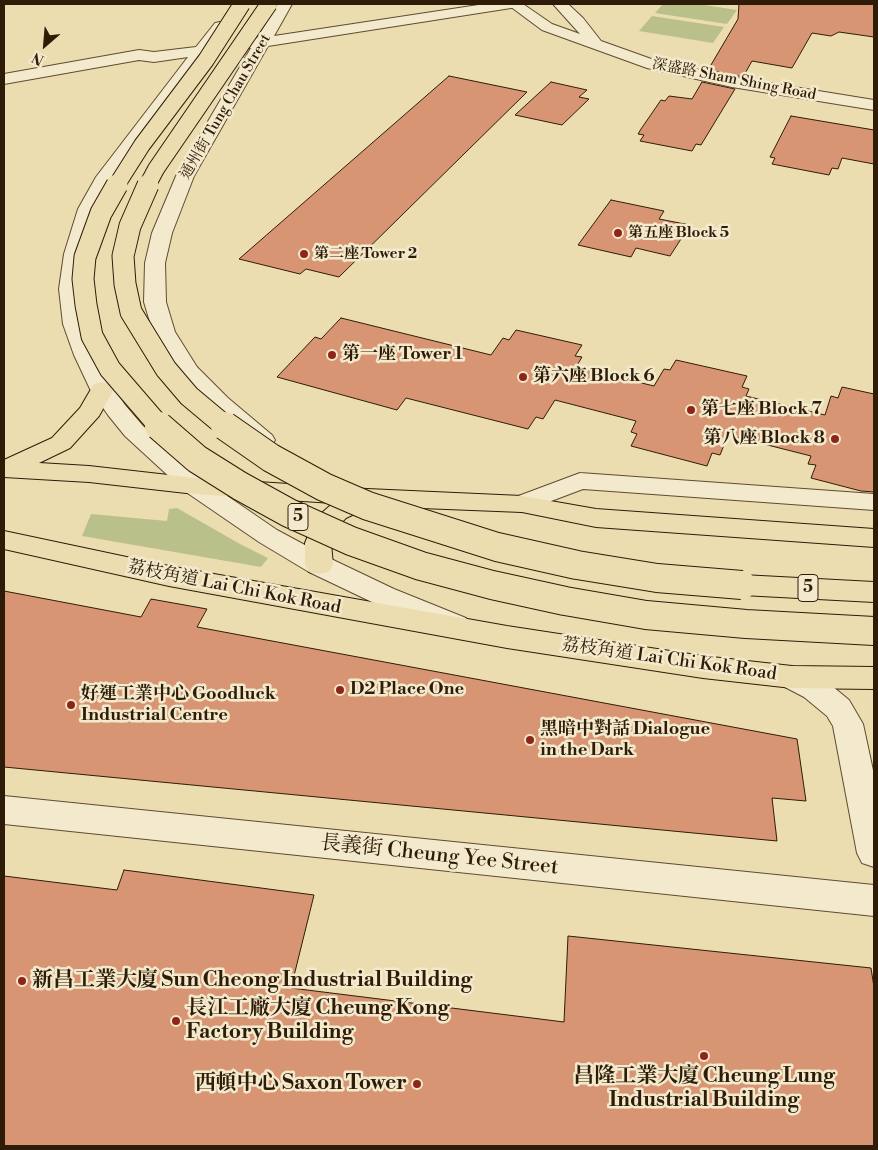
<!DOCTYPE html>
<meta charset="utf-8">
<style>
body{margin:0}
#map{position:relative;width:878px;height:1150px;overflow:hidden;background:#ecddb0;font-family:"Libre Bodoni",serif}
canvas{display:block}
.frame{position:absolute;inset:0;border:5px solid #2e1c08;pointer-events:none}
.north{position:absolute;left:20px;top:20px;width:50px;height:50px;-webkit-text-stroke:4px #f3e9cc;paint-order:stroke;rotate:207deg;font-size:14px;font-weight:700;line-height:20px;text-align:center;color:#2e1c08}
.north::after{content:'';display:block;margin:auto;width:18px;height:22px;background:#2e1c08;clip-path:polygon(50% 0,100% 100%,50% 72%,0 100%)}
</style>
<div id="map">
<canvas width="878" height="1150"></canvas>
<div class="frame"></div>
<div class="north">N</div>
</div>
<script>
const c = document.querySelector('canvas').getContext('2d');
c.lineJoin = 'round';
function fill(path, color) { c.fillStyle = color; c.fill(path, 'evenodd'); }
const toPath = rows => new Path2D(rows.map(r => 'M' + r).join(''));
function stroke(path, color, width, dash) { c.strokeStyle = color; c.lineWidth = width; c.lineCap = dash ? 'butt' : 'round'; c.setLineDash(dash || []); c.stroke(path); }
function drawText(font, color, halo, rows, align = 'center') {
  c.font = font + ' "Libre Bodoni","Noto Serif TC",serif'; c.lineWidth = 5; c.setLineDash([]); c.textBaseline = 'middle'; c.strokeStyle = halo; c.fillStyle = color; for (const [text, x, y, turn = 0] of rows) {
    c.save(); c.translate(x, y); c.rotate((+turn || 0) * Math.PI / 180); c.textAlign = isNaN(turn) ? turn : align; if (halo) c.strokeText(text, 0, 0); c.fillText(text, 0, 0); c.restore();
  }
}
fill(toPath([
 [663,4,698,4,737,10,727,24,655,13],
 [652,16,724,27,713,43,639,31],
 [177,508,240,544,268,558,261,567,82,536,91,514,167,521,169,509]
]), '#bac089');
const building = toPath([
 [739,4,874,4,874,37,839,32,831,36,812,33,792,68,752,61,743,77,708,70,738,19,739,4],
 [449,76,527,92,339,277,306,269,300,274,239,259,449,76],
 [551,82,587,90,579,97,589,99,562,125,515,115,551,82],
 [702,82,735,89,701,145,696,144,692,151,640,141,644,135,638,134,641,129,661,100,665,101,669,96,692,99,702,82],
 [791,116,874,130,874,164,842,158,838,169,832,168,829,175,772,164,775,158,770,157,791,116],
 [611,200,664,211,659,219,690,225,670,256,636,248,631,257,578,245,611,200],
 [341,318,491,355,503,338,509,340,516,330,582,345,575,356,582,357,576,367,654,386,664,369,670,370,676,360,747,376,742,387,749,389,746,396,825,415,831,396,838,398,842,387,874,394,874,492,861,491,811,478,816,465,808,464,811,456,728,435,720,455,712,453,707,466,631,446,637,434,631,432,636,421,555,400,543,419,536,417,528,429,406,398,397,410,277,377,315,337,321,339,341,318],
 [4,591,141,617,151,599,207,609,197,627,797,739,806,801,772,798,777,841,4,767,4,591],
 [124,870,314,895,291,988,564,1022,568,936,871,968,874,987,874,1146,4,1146,4,876,117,890,124,870]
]);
fill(building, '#d89574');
stroke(building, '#2e1c08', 1);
const minor = toPath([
 [507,4,523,4,552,24,580,34,553,4,568,4,583,18,601,41,657,61,732,77,874,100,874,110,732,87,647,68,542,30,507,4],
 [580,473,874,494,874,510,583,489,522,512,513,510,509,504,513,498,580,473],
 [792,666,826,681,849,700,863,724,874,775,874,867,862,863,857,853,833,726,827,716,804,697,781,685,777,677,781,669,792,666],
 [4,796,874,885,874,916,4,824,4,796]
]);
const tertiary = toPath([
 [278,4,292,4,274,36,485,4,518,4,516,7,511,8,268,46,194,176,172,233,165,263,166,302,175,332,197,367,228,398,272,435,275,440,272,445,263,448,254,445,212,408,177,371,153,332,144,302,145,263,152,233,176,176,251,48,246,47,243,44,246,41,257,38,278,4],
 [220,22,225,23,227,26,213,46,219,50,216,53,206,55,111,182,98,209,84,254,79,289,85,324,96,355,114,389,125,405,143,426,204,480,277,530,329,558,394,589,466,618,470,625,466,632,456,635,446,632,374,603,309,572,259,542,186,492,125,436,108,415,90,389,74,355,63,324,59,289,64,254,78,209,96,177,188,57,154,62,139,60,4,84,4,74,139,50,154,52,196,47,215,23,220,22]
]);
const primary = toPath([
 [102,382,110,384,114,389,99,416,70,448,39,463,89,466,195,478,367,489,522,496,596,509,874,529,874,547,596,527,522,512,371,506,346,518,336,528,331,543,333,565,329,572,319,574,309,572,305,565,305,543,315,519,333,503,195,494,89,482,4,477,4,460,52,438,80,408,94,384,102,382],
 [4,531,169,566,507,626,703,656,792,666,874,667,874,689,792,688,703,678,507,648,169,586,4,549,4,531]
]);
const trunk = toPath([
 [742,575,874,582,874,602,742,595,732,592,728,585,732,578,742,575]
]);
stroke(minor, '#5e4c32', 2);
stroke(tertiary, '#5e4c32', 2);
stroke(primary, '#2e1c08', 2);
stroke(trunk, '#2e1c08', 2);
fill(minor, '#f3e9cc');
fill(tertiary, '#f3e9cc');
fill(primary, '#ecddb0');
fill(trunk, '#ecddb0');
const trunkBridgeFar2 = toPath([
 [116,186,142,145,206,60,242,4],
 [147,186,156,169,269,4]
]);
const trunkBridgeFar1 = toPath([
 [117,185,101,213,85,257,83,279,86,305,92,336,110,369,160,427],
 [148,185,130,226,123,256,125,284,131,312,166,369,189,396,226,427]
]);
const trunkBridge = toPath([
 [159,426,197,459,240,486,289,513,351,541,421,566,492,585,565,601,646,615,746,624,874,631],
 [225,426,271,458,324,487,368,506,497,547,577,565,657,578,742,585]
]);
stroke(trunkBridgeFar2, '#2e1c08', 18, []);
stroke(trunkBridgeFar1, '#2e1c08', 23, []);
stroke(trunkBridge, '#2e1c08', 30, []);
stroke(trunkBridgeFar2, '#ecddb0', 16);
stroke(trunkBridgeFar1, '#ecddb0', 21);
stroke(trunkBridge, '#ecddb0', 28);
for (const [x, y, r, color] of [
 [618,233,5,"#8f2418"],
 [304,254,5,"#8f2418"],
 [332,355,5,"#8f2418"],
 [523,377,5,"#8f2418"],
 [691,410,5,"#8f2418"],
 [835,439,5,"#8f2418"],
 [340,690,5,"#8f2418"],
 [71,705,5,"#8f2418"],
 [530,740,5,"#8f2418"],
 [22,981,5,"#8f2418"],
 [176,1021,5,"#8f2418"],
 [704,1056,5,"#8f2418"],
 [417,1084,5,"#8f2418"]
]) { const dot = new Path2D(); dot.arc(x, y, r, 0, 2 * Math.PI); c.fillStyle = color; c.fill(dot); stroke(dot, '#f3e9cc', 2); }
drawText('15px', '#2e1c08', '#f3e9cc', [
 ["深盛路 Sham Shing Road",734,80,11],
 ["通州街 Tung Chau Street",226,107,-60]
]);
drawText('bold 15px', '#2e1c08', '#f3e9cc', [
 ["第五座 Block 5",628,233],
 ["第二座 Tower 2",314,254]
], 'left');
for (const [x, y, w] of [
 [298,517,20],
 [808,588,20]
]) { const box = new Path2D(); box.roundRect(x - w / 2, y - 13.5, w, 27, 4); c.fillStyle = '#f3e9cc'; c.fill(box); stroke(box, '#2e1c08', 1); }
drawText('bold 16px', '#2e1c08', null, [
 ["5",298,517],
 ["5",808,588]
]);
drawText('bold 18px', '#2e1c08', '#f3e9cc', [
 ["第一座 Tower 1",342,355],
 ["第六座 Block 6",533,377],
 ["第七座 Block 7",701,410],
 ["第八座 Block 8",825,439,"right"],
 ["D2 Place One",350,690],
 ["好運工業中心 Goodluck",81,695],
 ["Industrial Centre",81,716],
 ["黑暗中對話 Dialogue",540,730],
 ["in the Dark",540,751]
], 'left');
drawText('18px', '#2e1c08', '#f3e9cc', [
 ["荔枝角道 Lai Chi Kok Road",234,588,11],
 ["荔枝角道 Lai Chi Kok Road",669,660,8]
]);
drawText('21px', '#2e1c08', '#f3e9cc', [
 ["長義街 Cheung Yee Street",439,856,6]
]);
drawText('bold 21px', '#2e1c08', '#f3e9cc', [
 ["新昌工業大廈 Sun Cheong Industrial Building",32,981],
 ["長江工廠大廈 Cheung Kong",186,1009],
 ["Factory Building",186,1033],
 ["昌隆工業大廈 Cheung Lung",704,1077,"center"],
 ["Industrial Building",704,1101,"center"],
 ["西頓中心 Saxon Tower",407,1084,"right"]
], 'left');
</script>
